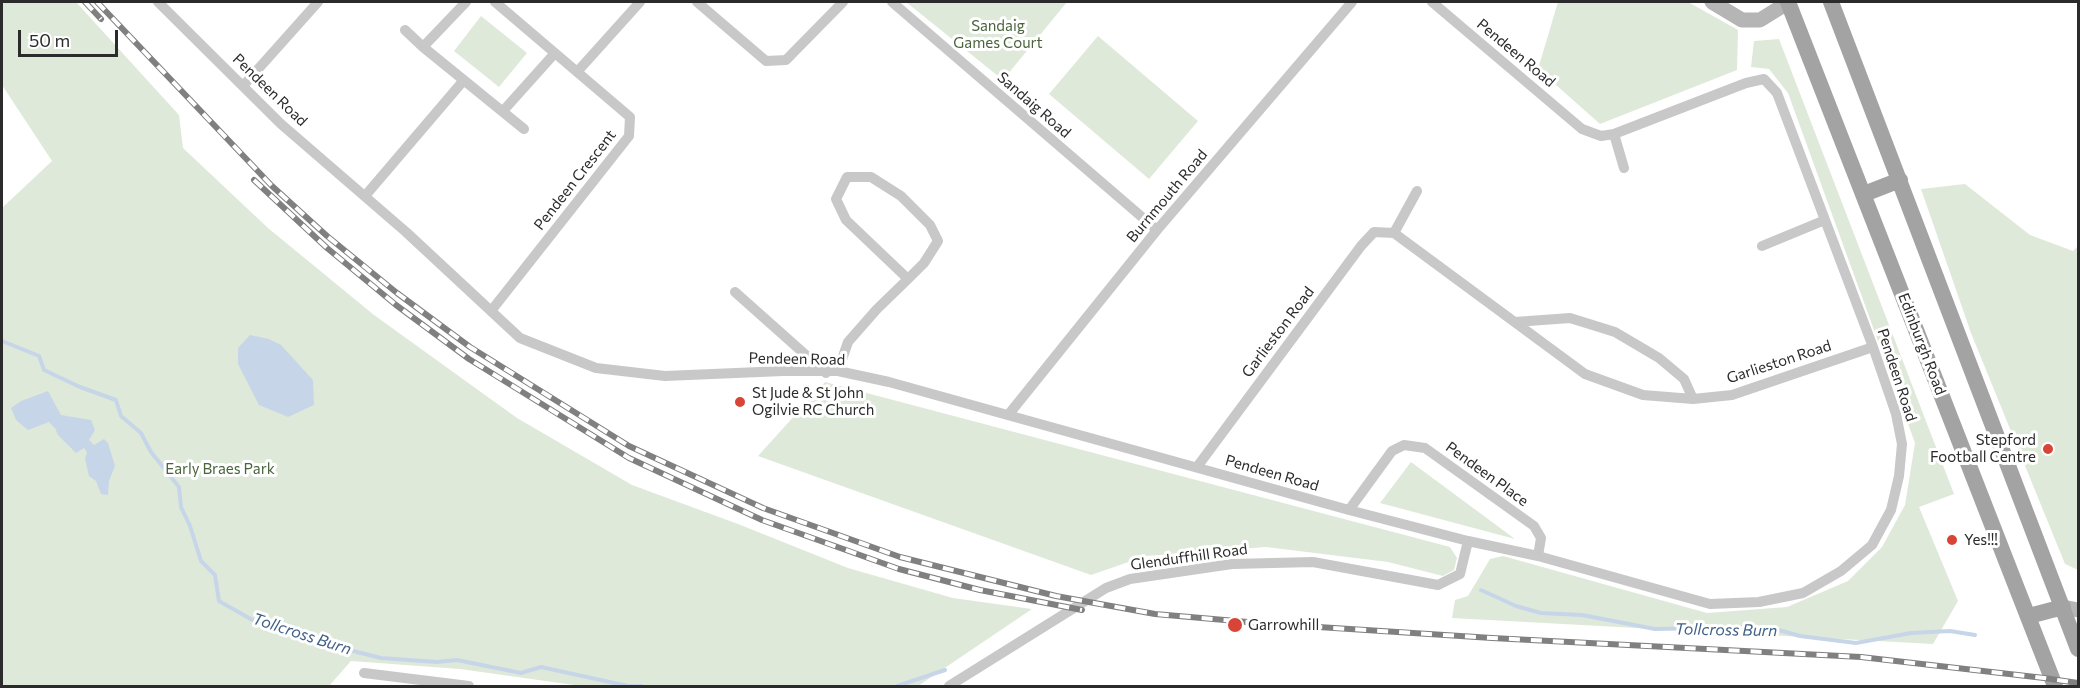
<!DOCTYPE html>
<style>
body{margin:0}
#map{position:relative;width:2080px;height:688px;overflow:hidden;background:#fff;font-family:Commissioner,sans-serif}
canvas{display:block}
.frame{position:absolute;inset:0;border:3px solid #2b2b2b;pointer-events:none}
.scale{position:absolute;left:18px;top:30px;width:100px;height:27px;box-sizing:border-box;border:3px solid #2b2b2b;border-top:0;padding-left:8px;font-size:18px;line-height:21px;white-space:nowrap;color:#2b2b2b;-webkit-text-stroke:4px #fff;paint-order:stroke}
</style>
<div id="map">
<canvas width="2080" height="688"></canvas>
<div class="frame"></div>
<div class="scale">50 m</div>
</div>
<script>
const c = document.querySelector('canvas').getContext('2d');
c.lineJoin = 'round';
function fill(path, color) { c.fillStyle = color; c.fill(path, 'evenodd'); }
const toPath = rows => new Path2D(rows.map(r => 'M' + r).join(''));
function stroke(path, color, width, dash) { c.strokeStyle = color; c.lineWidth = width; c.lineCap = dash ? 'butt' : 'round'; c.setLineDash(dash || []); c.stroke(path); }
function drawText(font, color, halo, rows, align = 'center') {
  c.font = font + ' Commissioner,sans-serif'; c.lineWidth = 6; c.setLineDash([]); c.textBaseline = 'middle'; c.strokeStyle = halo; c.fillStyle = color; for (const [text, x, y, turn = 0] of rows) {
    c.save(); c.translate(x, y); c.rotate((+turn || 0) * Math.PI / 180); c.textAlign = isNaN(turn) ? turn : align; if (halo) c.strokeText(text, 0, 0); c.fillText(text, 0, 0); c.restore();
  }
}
fill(toPath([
 [2,2,76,2,179,115,183,148,268,228,374,315,517,418,632,485,738,524,848,568,953,598,1032,609,918,686,581,686,460,669,351,661,329,686,2,686,2,208,52,161,2,85],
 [906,2,1067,2,1003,80],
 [1558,2,1688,2,1738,30,1737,70,1600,124,1538,69],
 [481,16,527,53,499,87,454,51],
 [1098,36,1198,121,1149,179,1049,94],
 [1779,39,1954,494,1919,507,1958,601,1933,644,1452,618,1455,600,1468,596,1490,559,1503,556,1707,613,1787,607,1848,581,1882,547,1905,505,1915,443,1788,93,1769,69,1751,67,1754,41],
 [1965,184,2030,235,2073,251,2078,246,2078,570,2065,564,1971,333,1921,189],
 [825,382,1450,547,1457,558,1454,570,1443,576,1388,562,1266,547,1146,556,1091,575,758,456],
 [1411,462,1515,539,1380,503]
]), '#dfe9d9');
fill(toPath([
 [250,335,269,339,281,345,313,380,314,405,288,417,259,405,238,364,238,348],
 [48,391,61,415,91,420,95,430,89,440,94,445,104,439,108,443,115,466,109,481,108,495,101,494,96,481,89,476,85,459,87,452,84,448,76,453,58,435,55,428,49,422,28,430,16,420,11,408,21,401]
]), '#c6d6e8');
stroke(toPath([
 [2,341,39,356,44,370,80,387,116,400,121,416,141,433,151,452,179,487,181,507,190,526,201,561,215,575,219,601,256,622,300,634,337,647,381,658,437,662,457,660,521,673,541,667,628,686,642,686],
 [1481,590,1516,606,1541,613,1582,615,1655,629,1768,627,1800,636,1856,643,1911,633,1950,631,1975,635],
 [897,686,945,670]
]), '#c6d6e8', 4);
stroke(toPath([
 [158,2,281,124,406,232,520,338,596,368,665,376,783,371,838,371,889,382,1349,510,1468,541,1538,556,1710,604,1759,602,1803,593,1841,571,1872,545,1891,510,1899,476,1902,444,1896,414,1873,347,1777,93,1764,79,1746,83,1614,134,1601,136,1582,129,1432,2],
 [697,2,766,61,786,60,843,2],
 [892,2,1157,230],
 [405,30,423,47,524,129],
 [423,47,466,2],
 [577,72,640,2],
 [243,86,318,2],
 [503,111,555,53],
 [1614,134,1624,168],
 [365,196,464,80],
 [1394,233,1417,191],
 [1762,246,1825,220],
 [735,292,826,373],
 [491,311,629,136,630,117,495,2],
 [1515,322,1570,318,1615,332,1659,358,1684,379,1693,399],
 [838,371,848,342,877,309,908,279,924,263,938,241,930,225,901,196,871,177,847,177,836,199,846,220,908,279],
 [1009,414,1157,230,1352,2],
 [1197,467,1361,246,1374,232,1394,233,1585,374,1643,395,1693,399,1732,395,1873,347],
 [1349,510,1392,451,1404,445,1425,448,1534,526,1541,538,1538,556],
 [364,673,469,686],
 [949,686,1106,588,1130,579,1232,564,1313,562,1438,585,1460,574,1468,541]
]), '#c8c8c8', 10);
stroke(toPath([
 [1712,2,1742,20,1760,20,1789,2],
 [2063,607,2078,610]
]), '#b5b5b5', 15);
stroke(toPath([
 [1788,2,2055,686],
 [1831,2,2078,649],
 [1864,194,1900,180],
 [2029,616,2063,607]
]), '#a3a3a3', 16);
const rail = toPath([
 [85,2,101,19],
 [97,2,272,186,327,236,397,293,470,347,629,446,763,508,900,557,1056,596,1155,614,1271,624,1492,638,1861,657,2044,678,2078,683],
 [254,180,327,248,396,305,469,359,629,458,762,520,899,569,980,590,1082,610]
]);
stroke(rail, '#808080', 6);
stroke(rail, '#fff', 4, [11]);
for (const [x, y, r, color] of [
 [740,402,6,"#d84438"],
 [2048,449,6,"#d84438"],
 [1952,540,6,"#d84438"],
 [1235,625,8,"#d84438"]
]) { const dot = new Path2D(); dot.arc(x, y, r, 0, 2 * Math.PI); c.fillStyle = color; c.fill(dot); stroke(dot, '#fff', 2); }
drawText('15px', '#49633c', '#fff', [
 ["Sandaig",998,26],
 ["Games Court",998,43],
 ["Early Braes Park",220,469]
]);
drawText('15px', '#2b2b2b', '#fff', [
 ["Pendeen Road",1516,53,40],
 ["Pendeen Road",270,90,44],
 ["Sandaig Road",1034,105,41],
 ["Pendeen Crescent",575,180,-52],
 ["Burnmouth Road",1167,196,-50],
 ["Garlieston Road",1278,332,-53],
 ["Edinburgh Road",1922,344,69],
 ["Pendeen Road",797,359,1],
 ["Garlieston Road",1779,362,-18],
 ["Pendeen Road",1897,375,72],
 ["Pendeen Road",1272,473,16],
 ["Pendeen Place",1487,474,36],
 ["Glenduffhill Road",1189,557,-8]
]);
drawText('15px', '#2b2b2b', '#fff', [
 ["St Jude & St John",752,393],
 ["Ogilvie RC Church",752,410],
 ["Stepford",2036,440,"right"],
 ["Football Centre",2036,457,"right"],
 ["Yes!!!",1964,540],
 ["Garrowhill",1248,625]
], 'left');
drawText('italic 16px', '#406187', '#fff', [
 ["Tollcross Burn",1726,630,1],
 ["Tollcross Burn",302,634,18]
]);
</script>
